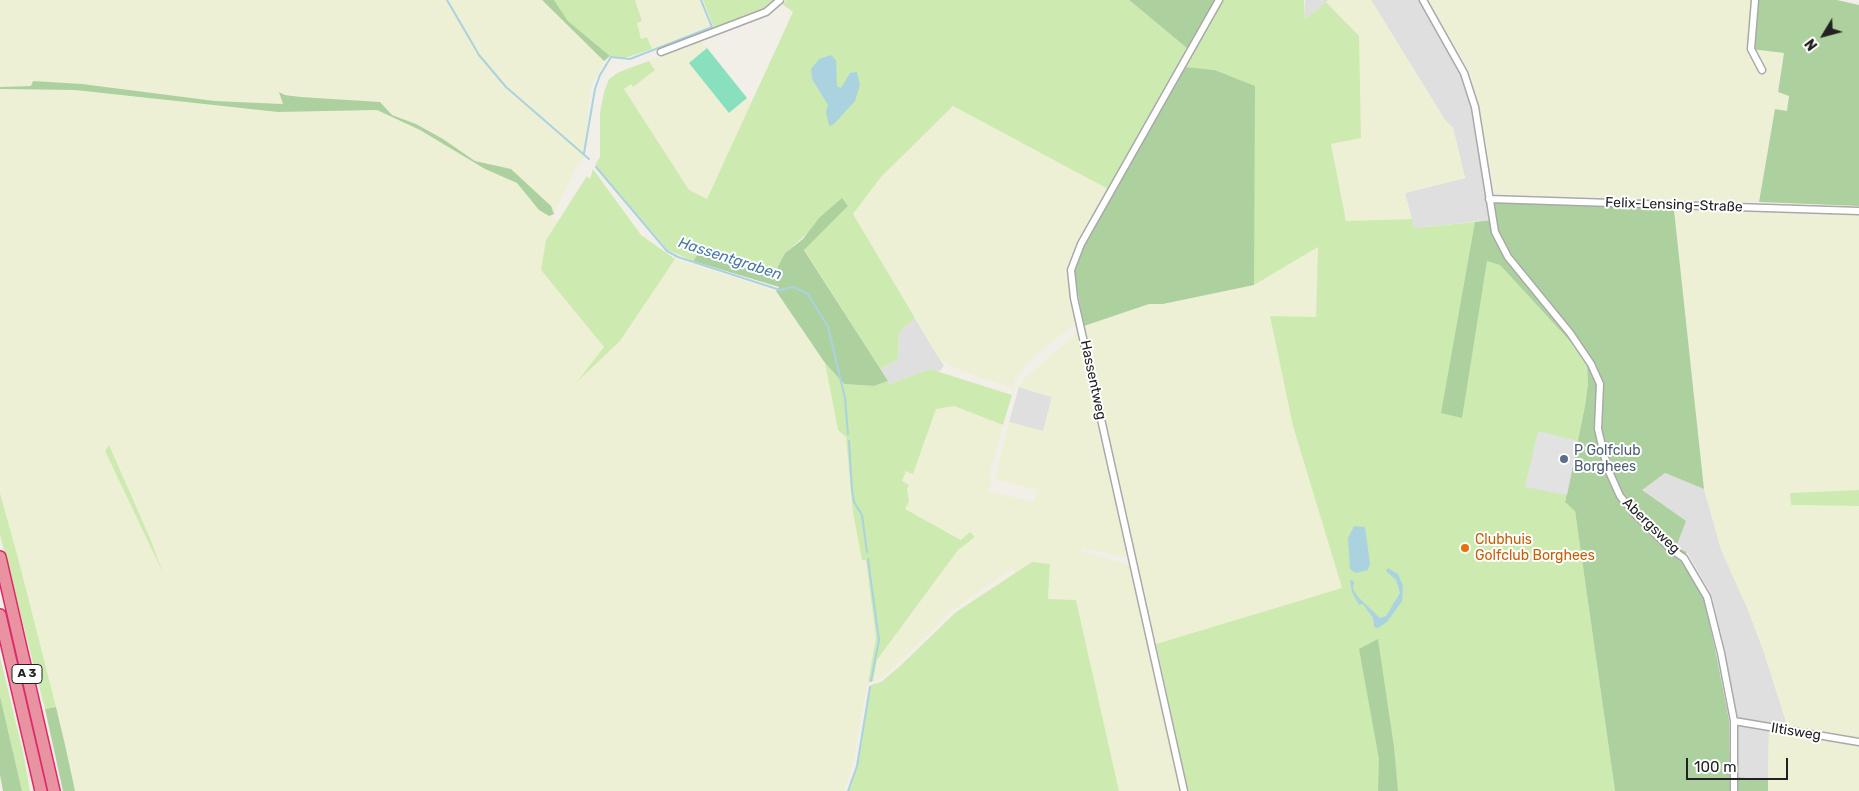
<!DOCTYPE html>
<meta charset="utf-8">
<style>
body{margin:0}
#map{position:relative;width:1859px;height:791px;overflow:hidden;background:#f2efe9;font-family:Rubik,sans-serif}
canvas{display:block}
.north{position:absolute;left:1799px;top:10px;width:50px;height:50px;-webkit-text-stroke:4px #fff;paint-order:stroke;rotate:233deg;font-size:14px;font-weight:700;line-height:20px;text-align:center;color:#222}
.north::after{content:'';display:block;margin:auto;width:18px;height:22px;background:#222;clip-path:polygon(50% 0,100% 100%,50% 72%,0 100%)}
.scale{position:absolute;left:1686px;top:758px;width:102px;height:22px;box-sizing:border-box;border:2px solid #222;border-top:0;padding-left:6px;font-size:15px;line-height:18px;white-space:nowrap;color:#222;-webkit-text-stroke:4px #fff;paint-order:stroke}
</style>
<div id="map">
<canvas width="1859" height="791"></canvas>
<div class="north">N</div>
<div class="scale">100 m</div>
</div>
<script>
const c = document.querySelector('canvas').getContext('2d');
c.lineJoin = 'round';
function fill(path, color) { c.fillStyle = color; c.fill(path, 'evenodd'); }
const toPath = rows => new Path2D(rows.map(r => 'M' + r).join(''));
function stroke(path, color, width, dash) { c.strokeStyle = color; c.lineWidth = width; c.lineCap = dash ? 'butt' : 'round'; c.setLineDash(dash || []); c.stroke(path); }
function drawText(font, color, halo, rows, align = 'center') {
  c.font = font + ' Rubik,sans-serif'; c.lineWidth = 4; c.setLineDash([]); c.textBaseline = 'middle'; c.strokeStyle = halo; c.fillStyle = color; for (const [text, x, y, turn = 0] of rows) {
    c.save(); c.translate(x, y); c.rotate((+turn || 0) * Math.PI / 180); c.textAlign = isNaN(turn) ? turn : align; if (halo) c.strokeText(text, 0, 0); c.fillText(text, 0, 0); c.restore();
  }
}
fill(toPath([
 [1305,0,1329,0,1305,19],
 [1371,0,1423,0,1464,73,1475,107,1492,220,1413,228,1405,193,1465,178,1453,128,1445,120],
 [915,318,944,366,939,372,930,369,890,384,880,369,898,359,899,332],
 [1019,387,1052,397,1043,432,1009,422],
 [1665,473,1704,489,1764,652,1788,728,1769,729,1768,780,1738,777,1737,719,1723,643,1711,594,1687,552,1676,547,1641,490]
]), '#e0dfdf');
fill(toPath([
 [0,0,542,0,604,61,590,89,585,155,575,169,554,214,551,206,511,169,475,161,443,139,416,124,392,115,380,102,301,97,280,93,284,104,215,101,82,84,33,81,32,86,0,87],
 [635,0,700,0,710,26,652,49,647,37,641,39,637,22,642,21],
 [1329,0,1371,0,1445,120,1453,128,1465,178,1405,193,1412,219,1346,221,1331,143,1359,36,1326,2],
 [1428,0,1755,0,1784,53,1778,92,1789,96,1787,111,1775,109,1759,202,1495,194,1479,105,1470,72],
 [701,41,707,48,690,63,730,113,747,98,752,103,707,200,689,191,623,89,632,84,633,86,655,69,649,61],
 [0,89,75,90,278,112,377,110,420,130,485,169,517,183,539,210,558,221,546,240,541,270,605,347,581,378,620,341,675,259,776,291,825,363,838,430,846,437,853,513,862,560,866,560,876,638,852,767,844,791,75,791,56,707,0,493],
 [109,446,160,567,105,451],
 [953,106,1108,189,1077,241,1065,271,1076,323,1029,361,1015,380,1013,388,958,370,938,357,853,214,881,177],
 [1674,210,1859,215,1859,490,1790,493,1791,505,1859,506,1859,740,1788,728,1764,652,1747,608,1721,550,1704,489],
 [1318,247,1316,318,1270,316,1293,426,1342,588,1156,644,1084,326,1149,304,1163,304,1254,285],
 [1078,332,1129,558,1082,548,1081,551,1132,566,1180,791,1119,791,1076,601,1048,599,1050,564,1032,562,1015,575,1012,569,954,609,903,659,882,678,873,681,877,661,958,549,975,537,962,540,905,509,909,494,902,481,906,471,913,473,936,408,954,406,1003,425,989,476,992,481,988,491,1034,502,1037,490,995,479,1009,422,1043,431,1052,397,1019,387,1024,379],
 [1769,729,1859,743,1859,791,1768,791]
]), '#eef0d5');
fill(toPath([
 [554,0,635,0,642,21,637,23,641,39,647,37,652,49,625,58,610,56,568,21],
 [703,0,775,0,767,7,714,28],
 [787,0,1129,0,1188,49,1219,0,1304,0,1305,19,1326,2,1359,36,1361,138,1331,144,1346,221,1412,219,1413,228,1475,222,1500,265,1580,352,1587,365,1588,384,1585,406,1565,501,1575,511,1615,791,1188,791,1156,644,1342,588,1293,426,1270,316,1316,317,1318,247,1254,285,1254,86,1215,70,1186,67,1180,62,1108,189,953,106,881,177,853,214,915,318,899,332,898,359,880,369,804,249,848,206,819,218,810,231,785,253,775,272,700,253,693,261,668,250,595,165,600,157,600,113,604,92,609,79,619,72,649,61,655,70,633,87,631,84,624,89,689,190,707,199,793,12,782,4],
 [593,169,641,235,675,259,620,341,577,382,604,347,541,270,546,240,587,176,590,179],
 [825,363,844,384,874,386,888,381,890,384,930,369,1012,395,1003,425,954,406,936,409,913,474,906,471,902,481,909,485,907,489,909,501,905,509,961,540,970,532,975,537,958,550,877,660,873,681,868,682,876,638,866,560,862,560,853,513,846,437,838,430],
 [109,445,149,536,163,573,105,451],
 [1859,490,1859,506,1791,505,1790,493],
 [0,493,19,562,56,707,45,709,0,535],
 [1032,562,1050,564,1048,599,1076,600,1119,791,848,791,857,766,871,685,881,682,899,667,956,612],
 [0,657,23,752,30,791,22,791,0,696]
]), '#cdebb0');
fill(toPath([
 [542,0,554,0,568,21,610,56,604,61],
 [1129,0,1215,0,1188,49],
 [1755,0,1837,0,1859,5,1859,206,1759,202,1775,109,1787,111,1789,96,1778,92,1784,53,1751,49],
 [1186,67,1215,70,1255,86,1254,285,1163,304,1149,304,1084,326,1074,272,1083,246],
 [33,81,82,84,215,101,283,104,279,92,285,95,301,97,380,102,392,115,416,124,443,139,475,161,511,169,551,206,554,214,549,216,539,210,517,183,485,169,420,130,377,110,278,112,75,90,0,89,0,87,31,86],
 [842,198,848,206,804,250,888,381,874,386,844,384,825,363,776,291,779,287,693,261,699,253,775,272,785,253,803,239,819,218],
 [1489,199,1674,210,1704,489,1665,473,1642,490,1686,521,1676,547,1687,552,1681,561,1696,582,1703,596,1715,648,1729,720,1730,791,1615,791,1575,511,1565,502,1585,406,1588,384,1587,365,1580,352,1500,265,1487,261,1462,418,1441,413,1475,222,1492,220],
 [1378,639,1394,747,1398,791,1378,791,1379,759,1359,649],
 [0,696,22,791,3,791,0,775],
 [56,707,66,749,75,791,63,791,45,709],
 [1738,777,1768,780,1768,791,1738,791]
]), '#add19e');
fill(toPath([
 [707,48,747,98,729,113,689,63]
]), '#88e0be');
fill(toPath([
 [1538,431,1578,441,1567,495,1525,487]
]), '#e2e2e2');
fill(toPath([
 [831,55,836,60,837,86,841,88,850,73,857,72,860,85,855,101,834,124,829,126,826,112,828,105,812,79,811,69,819,59],
 [1354,526,1365,527,1370,563,1368,570,1356,573,1350,569,1348,538],
 [1388,568,1398,574,1403,586,1402,601,1387,622,1378,628,1374,627,1373,618,1363,604,1359,605,1352,592,1350,580,1354,581,1353,589,1358,597,1380,618,1386,616,1400,593,1396,580,1386,571]
]), '#aad3df');
stroke(toPath([
 [447,0,479,55,506,87,589,159],
 [584,153,595,89,600,75,611,57,630,59,712,27,701,0],
 [596,167,667,251,678,257,780,290,793,287,808,294,828,327,845,398,848,434],
 [849,441,852,490,854,502,862,515,867,552],
 [868,559,879,640,871,681],
 [848,791,857,766,870,687]
]), '#aad3df', 2);
const street = toPath([
 [1423,0,1464,73,1475,107,1495,232,1508,257,1570,333,1591,364,1600,384,1598,429,1607,467,1620,496,1634,513,1671,549,1684,558,1707,597,1721,653,1734,721,1734,791],
 [1755,0,1751,49,1762,70],
 [661,52,766,12,780,0],
 [1489,199,1859,211],
 [1734,721,1859,742],
 [1184,791,1074,298,1071,270,1081,244,1219,0]
]);
const highway = toPath([
 [0,557,54,791],
 [0,615,41,791]
]);
stroke(street, '#a9a9a9', 9);
stroke(highway, '#dc2a67', 14);
stroke(street, '#fff', 6);
stroke(highway, '#e892a2', 11);
for (const [x, y, r, color] of [
 [1564,459,5,"#5c6f8a"],
 [1465,548,5,"#e8710a"]
]) { const dot = new Path2D(); dot.arc(x, y, r, 0, 2 * Math.PI); c.fillStyle = color; c.fill(dot); stroke(dot, '#fff', 2); }
for (const [x, y, w] of [
 [27,674,30]
]) { const box = new Path2D(); box.roundRect(x - w / 2, y - 9.5, w, 19, 4); c.fillStyle = '#fff'; c.fill(box); stroke(box, '#222', 1); }
drawText('bold 12px', '#222', null, [
 ["A 3",27,674]
]);
drawText('14px', '#222', '#fff', [
 ["Felix-Lensing-Straße",1674,205,2],
 ["Hassentweg",1093,380,78],
 ["Abergsweg",1651,526,44],
 ["Iltisweg",1796,732,9]
]);
drawText('14px', '#4e5e75', '#fff', [
 ["P Golfclub",1574,451],
 ["Borghees",1574,467]
], 'left');
drawText('14px', '#c56008', '#fff', [
 ["Clubhuis",1475,540],
 ["Golfclub Borghees",1475,556]
], 'left');
drawText('italic 15px', '#4a7aab', '#fff', [
 ["Hassentgraben",730,259,18]
]);
</script>
